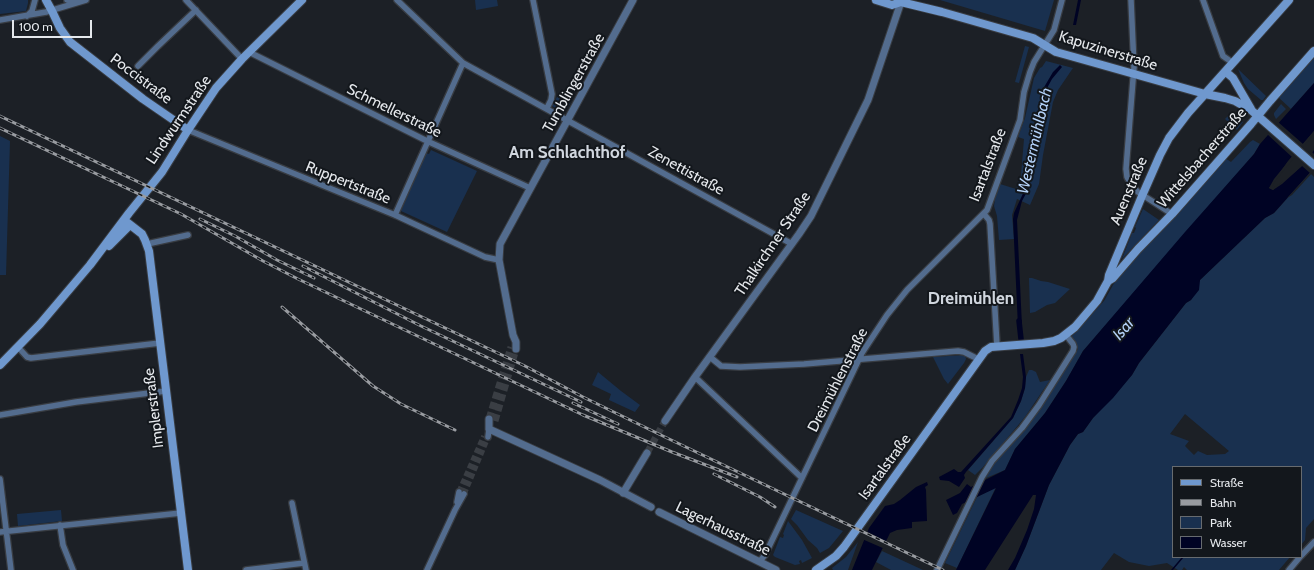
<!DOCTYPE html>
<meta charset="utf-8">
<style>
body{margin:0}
#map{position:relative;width:1314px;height:570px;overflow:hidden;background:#1c2026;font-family:Cabin,sans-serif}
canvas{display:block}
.legend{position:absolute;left:1172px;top:466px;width:130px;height:92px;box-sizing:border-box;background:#13171c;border:1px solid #676b6f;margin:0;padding:5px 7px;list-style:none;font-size:12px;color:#e5e8ec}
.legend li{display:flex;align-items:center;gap:8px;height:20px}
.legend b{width:20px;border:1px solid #676b6f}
.scale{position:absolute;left:12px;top:20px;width:80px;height:18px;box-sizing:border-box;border:2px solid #e5e8ec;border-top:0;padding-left:5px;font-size:12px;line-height:14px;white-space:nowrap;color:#e5e8ec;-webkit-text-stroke:3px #13171c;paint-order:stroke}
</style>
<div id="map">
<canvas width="1314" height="570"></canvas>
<ul class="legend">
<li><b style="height:5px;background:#6f98ce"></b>Straße</li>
<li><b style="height:5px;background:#989ba0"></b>Bahn</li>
<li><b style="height:11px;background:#19304f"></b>Park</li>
<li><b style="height:11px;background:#000324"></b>Wasser</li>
</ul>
<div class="scale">100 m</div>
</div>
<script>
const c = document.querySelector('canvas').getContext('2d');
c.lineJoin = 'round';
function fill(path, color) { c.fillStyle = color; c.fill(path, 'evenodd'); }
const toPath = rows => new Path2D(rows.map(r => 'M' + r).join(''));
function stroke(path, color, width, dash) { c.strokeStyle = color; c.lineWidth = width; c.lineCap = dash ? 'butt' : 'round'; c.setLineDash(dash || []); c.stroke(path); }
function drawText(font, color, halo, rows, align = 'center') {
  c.font = font + ' Cabin,sans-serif'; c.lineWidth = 4; c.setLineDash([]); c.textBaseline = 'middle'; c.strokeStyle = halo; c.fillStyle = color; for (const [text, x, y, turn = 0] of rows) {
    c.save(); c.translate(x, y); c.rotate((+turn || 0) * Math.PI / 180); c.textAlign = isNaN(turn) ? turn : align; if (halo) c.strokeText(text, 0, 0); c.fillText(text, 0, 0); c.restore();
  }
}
fill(toPath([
 [0,0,28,0,28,3,26,11,0,14],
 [475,0,497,0,498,6,476,10],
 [940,0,1054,0,1045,31],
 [1025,46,1029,47,1019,83,1015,82],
 [1314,56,1314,83,1291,109,1277,96],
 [1046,61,1073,68,1058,90,1053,102,1043,155,1039,184,1030,205,1017,199,1012,215,1014,239,999,240,997,216,994,206,995,199,1000,184,1016,189,1021,175,1024,139,1018,137,1025,118,1034,78,1040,68,1042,67],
 [1238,69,1266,96,1263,100,1261,100,1248,89,1244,83],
 [557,97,570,104,564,113,552,106],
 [1281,104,1286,109,1276,119,1274,115,1274,113],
 [1229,115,1243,122,1237,130,1225,119],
 [0,136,10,141,6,275,0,275],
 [1253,140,1260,144,1254,154,1083,351,1066,381,1045,413,1015,449,1005,470,986,478,990,468,1038,411,1078,349,1071,337,1104,301,1113,285,1124,269,1225,158,1231,162,1250,142],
 [431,150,477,171,447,232,401,211,426,153,429,154],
 [1310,173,1314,177,1314,519,1306,528,1305,540,1301,545,1301,467,1173,467,1173,557,1290,557,1279,570,1187,570,1184,567,1182,570,1178,570,1167,563,1149,566,1129,562,1114,553,1101,570,1015,570,1026,546,1049,485,1070,445,1078,434,1083,432,1093,418,1132,375,1139,363,1186,303,1191,300,1200,280,1265,218,1274,213],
 [1185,414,1229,451,1225,454,1207,455,1198,451,1194,455,1185,446,1189,441,1170,434],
 [1143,209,1159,220,1122,259,1132,233,1134,233,1136,228,1135,227],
 [1029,278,1032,278,1041,281,1048,282,1070,289,1055,303,1047,305,1035,312,1030,313],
 [965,355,966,359,964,363,948,384,944,379,933,357],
 [1029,370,1032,370,1036,372,1040,382,1050,380,1025,417,983,467,975,475,968,470,1013,418,1021,401,1025,388,1026,377],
 [598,372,621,391,640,405,635,412,609,400,611,394,592,385],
 [996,487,957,568,945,563,977,497],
 [61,510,62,521,18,526,17,514],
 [796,510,843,531,829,548,820,553,817,548,808,540,797,525,791,519],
 [788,521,802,540,812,558,802,563,801,560,799,561,800,564,795,565,775,557,773,555,780,537,783,538,784,535,783,534],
 [858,542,848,570,833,570,832,568,846,557],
 [882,551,923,570,891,570,876,562]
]), '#19304f');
fill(toPath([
 [1078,0,1081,0,1076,25,1073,25],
 [1060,65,1062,67,1052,79,1046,90,1043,102,1029,188,1022,201,1017,220,1022,326,1018,327,1013,219,1014,213,1026,187,1040,101,1043,89,1053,72],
 [1314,83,1314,131,1288,161,1269,188,1273,190,1302,166,1314,150,1314,168,1274,213,1265,218,1200,280,1199,290,1191,300,1186,303,1139,363,1132,375,1113,398,1093,418,1083,432,1078,434,1070,445,1049,485,1026,546,1015,570,1008,570,1015,558,1027,530,1034,509,1036,495,1033,495,985,570,956,570,996,488,962,504,957,513,953,515,946,500,960,493,967,484,971,487,1005,470,1015,449,1045,413,1066,381,1083,351,1185,232,1254,154,1260,144],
 [1020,354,1023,354,1026,377,1025,388,1021,401,1013,418,966,472,964,475,965,478,959,487,949,481,940,480,939,477,954,469,958,472,961,472,1011,417,1018,400,1022,388,1023,377],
 [927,482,928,485,925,487,926,490,927,521,912,522,912,528,897,530,890,533,872,570,852,570,869,528,885,506,894,504,900,500,916,487]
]), '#000324');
fill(toPath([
 [1278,122,1303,144,1314,131,1314,134,1276,180,1272,187,1273,188,1281,183,1300,164,1314,148,1312,152,1314,154,1314,171,1292,195,1287,198,1310,173,1302,166,1282,184,1273,190,1269,188,1274,179,1292,157,1267,134],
 [866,531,888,542,885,549,862,539]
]), '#1c2026');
stroke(toPath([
 [1172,570,1183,557]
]), '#000324', 1.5);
stroke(toPath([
 [1019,321,1021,339]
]), '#000324', 5.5);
stroke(toPath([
 [459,492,484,436],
 [464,494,488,437]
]), '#3a3e44', 5.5, [5.5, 3]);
stroke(toPath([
 [489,419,511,347],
 [495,421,516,349],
 [647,453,665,421]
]), '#3a3e44', 7, [7, 3.5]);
const minor = toPath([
 [67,0,78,2],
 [186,0,242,59],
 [397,0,463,63,792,244],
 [533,0,552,94,551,100,547,108],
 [1131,0,1134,67,1126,169,1127,177,1132,186,1138,192,1172,214],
 [1203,0,1223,56,1233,63],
 [27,16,32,11,35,0],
 [0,20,46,12,86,0],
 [249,52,427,141,530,188],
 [138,66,158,46,196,10],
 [188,130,395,215,485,257,499,260],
 [984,214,989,220,990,224,997,346],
 [395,215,463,63],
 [147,244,188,235],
 [18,347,27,357,31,358,160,343],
 [710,357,721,366,740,367,804,364,958,351,964,352,978,359],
 [695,377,802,478],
 [0,415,76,402,166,391],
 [488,437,489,429],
 [0,479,11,570],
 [457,502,459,492],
 [292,503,306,570],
 [60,525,63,545,73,570],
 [0,532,181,513],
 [1301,556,1314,542],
 [760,561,765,555,862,353,887,315,907,290,987,210,1020,120,1024,92,1030,72,1034,62,1054,30,1062,0],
 [246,570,304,563],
 [427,570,455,510,464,494],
 [937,570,982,477,992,461,1022,428,1039,405,1073,351,1074,347,1073,344,1066,335],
 [1289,570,1300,557]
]);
const tertiary = toPath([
 [516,349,516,342,513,335,499,260,500,244,633,0],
 [665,421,695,377,799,234,811,216,868,100,901,2],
 [489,429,600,480,651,507],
 [489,429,489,419],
 [623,493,647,453],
 [659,512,776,570]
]);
const secondary = toPath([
 [46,0,52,11,60,28,70,42,143,99,188,130],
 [876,0,892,5,901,2,942,12,1033,38,1056,52,1074,57,1205,94,1225,98,1235,101,1251,110,1314,165],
 [1226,72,1233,78,1251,109],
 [124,220,142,234,145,240,149,251,188,570],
 [109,246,130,225],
 [1108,281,1113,278,1138,249,1172,214,1251,124,1270,101,1314,51],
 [0,365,40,324,90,265,129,213,162,172,188,130,216,88,242,59,302,0],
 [816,570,836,556,844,547,985,351,991,347,1043,343,1054,341,1061,338,1075,327,1097,301,1108,281,1109,275,1142,196,1160,155,1169,138,1188,113,1289,0]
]);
stroke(minor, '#383c42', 8);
stroke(tertiary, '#383c42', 9);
stroke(secondary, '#383c42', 10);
stroke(minor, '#536c8e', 5.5);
stroke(tertiary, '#536c8e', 7);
stroke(secondary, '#6f98ce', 8);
const rail = toPath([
 [0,116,525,366,583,397,667,438,943,570],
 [0,128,181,214,263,261,298,279,583,415,672,452,737,477],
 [200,219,235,236,277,260,314,278],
 [303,266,421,326,581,402],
 [282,307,373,386,401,404,455,430],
 [573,403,618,424],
 [714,474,760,497,775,507]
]);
stroke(rail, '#989ba0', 3);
stroke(rail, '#13171c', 1.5, [4.5]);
drawText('15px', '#e5e8ec', '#13171c', [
 ["Kapuzinerstraße",1108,51,17],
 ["Poccistraße",141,79,37],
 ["Tumblingerstraße",574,83,-61],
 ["Schmellerstraße",394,111,26],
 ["Lindwurmstraße",179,120,-56],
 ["Wittelsbacherstraße",1202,158,-49],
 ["Isartalstraße",988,165,-69],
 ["Zenettistraße",686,171,29],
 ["Ruppertstraße",348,183,22],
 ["Auenstraße",1129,191,-67],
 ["Thalkirchner Straße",773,244,-56],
 ["Dreimühlenstraße",838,380,-63],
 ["Implerstraße",154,408,-97],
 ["Isartalstraße",885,467,-54],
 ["Lagerhausstraße",723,529,26]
]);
drawText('italic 16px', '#b4d2f9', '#13171c', [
 ["Westermühlbach",1035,141,-77],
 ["Isar",1124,329,-49]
]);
drawText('bold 17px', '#d0d6de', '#13171c', [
 ["Am Schlachthof",567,153],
 ["Dreimühlen",971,299]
]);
</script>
